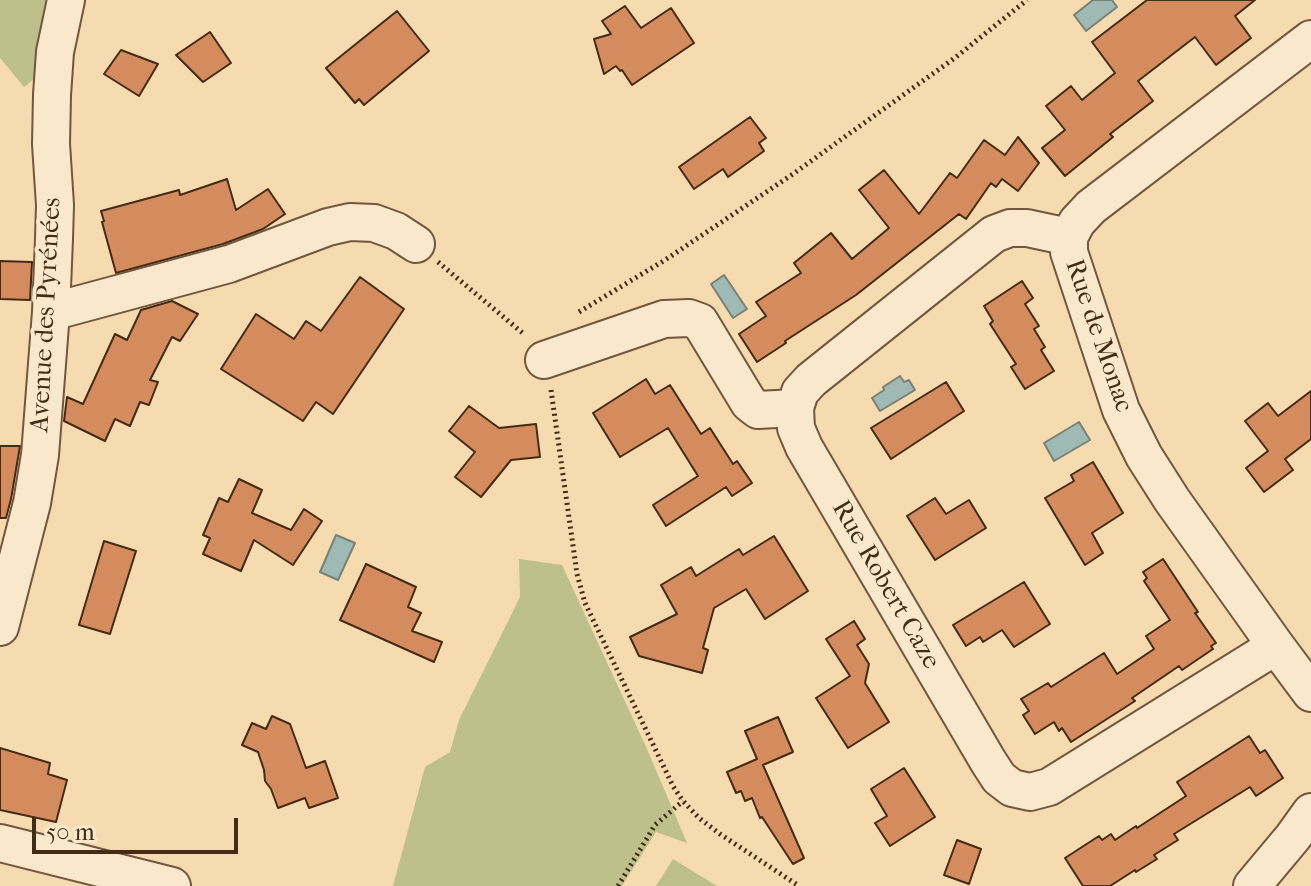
<!DOCTYPE html>
<meta charset="utf-8">
<style>
body{margin:0}
#map{position:relative;width:1311px;height:886px;overflow:hidden;background:#f6dbb1;font-family:"IM FELL French Canon",serif}
canvas{display:block}
.scale{position:absolute;left:32px;top:818px;width:206px;height:36px;box-sizing:border-box;border:4px solid #442b16;border-top:0;padding-left:10px;font-size:24px;line-height:28px;white-space:nowrap;color:#442b16;-webkit-text-stroke:6px #f9e8cc;paint-order:stroke}
</style>
<div id="map">
<canvas width="1311" height="886"></canvas>
<div class="scale">50 m</div>
</div>
<script>
const c = document.querySelector('canvas').getContext('2d');
c.lineJoin = 'round';
function fill(path, color) { c.fillStyle = color; c.fill(path, 'evenodd'); }
const toPath = rows => new Path2D(rows.map(r => 'M' + r).join(''));
function stroke(path, color, width, dash) { c.strokeStyle = color; c.lineWidth = width; c.lineCap = dash ? 'butt' : 'round'; c.setLineDash(dash || []); c.stroke(path); }
function drawText(font, color, halo, rows, align = 'center') {
  c.font = font + ' "IM FELL French Canon",serif'; c.lineWidth = 8; c.setLineDash([]); c.textBaseline = 'middle'; c.strokeStyle = halo; c.fillStyle = color; for (const [text, x, y, turn = 0] of rows) {
    c.save(); c.translate(x, y); c.rotate((+turn || 0) * Math.PI / 180); c.textAlign = isNaN(turn) ? turn : align; if (halo) c.strokeText(text, 0, 0); c.fillText(text, 0, 0); c.restore();
  }
}
fill(toPath([
 [0,0,58,0,42,73,24,87,0,58],
 [519,559,562,565,647,749,687,843,656,832,622,886,393,886,425,767,450,752,459,720,520,597],
 [673,859,717,886,656,886]
]), '#bdc08b');
const water = toPath([
 [1093,0,1112,0,1117,7,1086,31,1074,15,1093,0],
 [724,275,747,309,733,318,711,284,724,275],
 [900,376,904,382,909,380,915,390,880,411,872,398,884,390,883,387,900,376],
 [1079,422,1090,440,1054,461,1044,443,1079,422],
 [336,535,355,543,338,580,320,572,336,535]
]);
fill(water, '#9fb9b5');
stroke(water, '#7b8075', 2);
const building = toPath([
 [1147,0,1255,0,1235,16,1251,38,1216,65,1195,37,1138,81,1153,101,1110,134,1113,137,1065,176,1042,148,1065,130,1046,106,1071,86,1082,100,1115,73,1092,42,1147,0],
 [625,6,641,28,671,8,694,43,632,85,622,70,620,71,616,66,604,74,594,39,611,34,602,21,625,6],
 [397,11,429,51,364,105,359,99,355,103,326,68,397,11],
 [210,32,231,63,203,82,176,55,210,32],
 [121,50,158,64,139,96,104,74,121,50],
 [750,117,766,138,759,143,764,151,728,177,723,169,694,189,679,167,750,117],
 [1018,137,1039,163,1018,191,1002,179,996,187,991,183,966,219,959,214,856,295,785,341,786,343,757,362,739,334,766,316,756,302,801,273,794,263,831,233,852,259,889,228,859,190,884,170,919,214,950,173,957,178,984,140,1005,155,1018,137],
 [227,179,236,210,268,189,285,214,263,229,223,244,116,273,102,222,104,221,101,211,179,190,180,195,227,179],
 [0,261,32,262,30,300,0,299,0,261],
 [360,277,404,309,333,414,316,402,303,421,221,369,256,314,294,339,306,321,321,331,360,277],
 [1022,281,1033,298,1025,304,1039,326,1034,329,1045,347,1041,350,1054,371,1025,389,1011,367,1016,364,990,324,993,321,984,306,1022,281],
 [172,301,198,314,180,341,172,337,150,380,158,382,149,405,140,402,130,426,115,419,105,441,64,421,67,397,83,404,115,334,127,340,141,310,172,301],
 [646,379,655,394,670,385,701,434,710,428,733,464,737,461,752,483,732,496,726,487,666,526,653,505,698,476,668,428,620,457,593,413,646,379],
 [946,382,964,411,891,459,871,428,946,382],
 [1311,391,1311,439,1285,459,1293,470,1264,492,1246,468,1268,451,1245,421,1268,403,1278,416,1311,391],
 [469,406,499,428,536,424,540,457,511,460,481,497,455,477,475,452,449,431,469,406],
 [0,446,20,446,11,499,6,518,0,518,0,446],
 [1093,462,1123,513,1092,533,1103,553,1085,565,1045,498,1074,481,1071,475,1093,462],
 [239,479,262,490,252,513,291,530,304,509,322,521,293,565,254,540,241,571,203,554,210,538,203,535,219,498,228,502,239,479],
 [935,498,946,514,969,500,986,528,935,560,907,516,935,498],
 [774,536,808,591,765,619,746,589,714,608,703,648,708,650,702,673,639,656,630,637,677,614,661,585,691,567,696,576,739,549,743,555,774,536],
 [104,541,136,551,110,634,79,625,104,541],
 [1163,559,1198,612,1195,613,1216,643,1211,646,1213,649,1182,670,1179,666,1132,698,1135,701,1071,742,1062,728,1059,731,1054,722,1035,734,1023,715,1029,711,1021,699,1048,683,1051,687,1104,653,1117,674,1154,649,1146,636,1170,620,1144,581,1147,578,1143,572,1163,559],
 [366,564,416,587,408,607,421,613,412,631,442,642,434,662,340,620,366,564],
 [1024,582,1050,624,1014,647,1002,630,983,642,980,637,966,646,953,625,1024,582],
 [854,621,865,639,857,645,869,664,865,683,889,722,848,748,816,698,850,676,826,639,854,621],
 [272,716,290,724,306,768,325,761,338,798,309,808,305,798,278,808,271,789,265,781,264,770,258,752,242,745,252,723,266,729,272,716],
 [778,717,793,752,763,765,804,858,793,864,762,817,760,818,752,798,745,801,741,791,736,793,727,772,757,759,745,731,778,717],
 [1249,736,1260,753,1265,750,1283,778,1256,796,1250,787,1174,834,1178,840,1154,855,1157,859,1136,872,1135,870,1110,886,1083,886,1065,858,1099,836,1102,840,1111,834,1115,840,1136,826,1137,828,1186,796,1177,782,1249,736],
 [0,748,50,763,48,774,67,780,56,822,0,810,0,748],
 [904,768,935,817,890,846,875,823,887,816,871,789,904,768],
 [957,840,981,849,969,884,944,875,957,840]
]);
fill(building, '#d48c5f');
stroke(building, '#442b16', 2);
const minor = toPath([
 [1311,39,1091,207,1077,222,1069,237,1069,252,1121,410,1144,456,1172,500,1276,646,1311,693],
 [1069,237,1027,228,1010,228,994,234,811,380,800,392,795,408,796,428,804,447,988,761,999,778,1012,788,1030,792,1049,787,1276,646],
 [51,312,229,264,328,227,350,222,374,223,396,231,416,244],
 [544,360,664,319,689,318,700,322,749,403,758,410,795,408],
 [0,627,32,503,40,455,51,312,54,239,55,205,51,144,52,95,55,52,66,0],
 [0,843,172,886],
 [1252,886,1293,837,1311,812]
]);
stroke(minor, '#70573d', 40);
stroke(toPath([
 [438,262,525,335],
 [579,312,665,260,793,174,956,57,1027,0],
 [551,390,577,574,585,603,673,786,683,801,699,818,720,834,799,886],
 [618,886,655,825,683,801]
]), '#442b16', 5, [2, 4]);
stroke(minor, '#f9e8cc', 36);
drawText('26px', '#442b16', '#f9e8cc', [
 ["Avenue des Pyrénées",47,315,-87],
 ["Rue de Monac",1098,336,71],
 ["Rue Robert Caze",885,585,60]
]);
</script>
